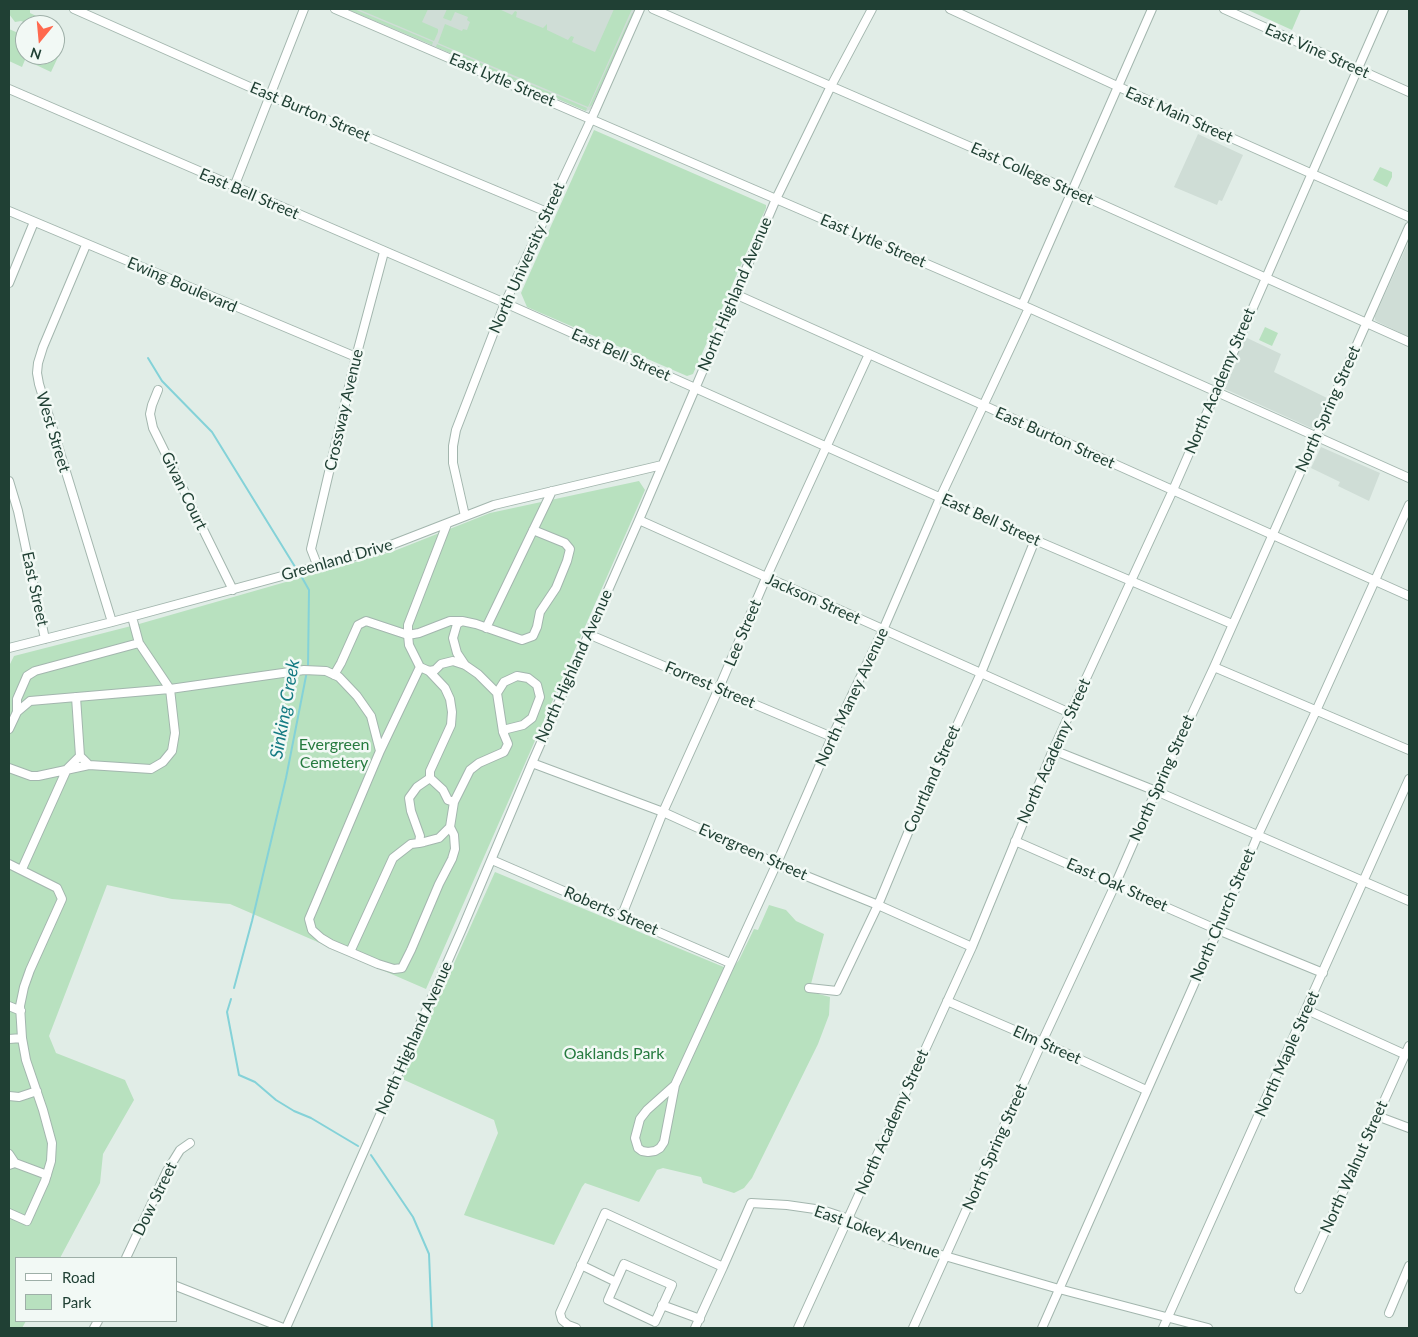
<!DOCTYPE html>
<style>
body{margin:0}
#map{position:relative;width:1418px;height:1337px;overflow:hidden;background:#e1ede7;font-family:Lato,sans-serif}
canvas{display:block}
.frame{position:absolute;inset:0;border:10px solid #204034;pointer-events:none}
.legend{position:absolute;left:15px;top:1257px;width:162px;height:65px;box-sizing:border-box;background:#f2f9f5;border:1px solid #9eafa8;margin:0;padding:6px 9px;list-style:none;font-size:15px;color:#204034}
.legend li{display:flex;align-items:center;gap:10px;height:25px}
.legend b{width:25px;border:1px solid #9eafa8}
.north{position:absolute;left:15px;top:15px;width:50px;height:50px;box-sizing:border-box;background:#f2f9f5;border:1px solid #9eafa8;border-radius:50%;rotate:197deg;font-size:14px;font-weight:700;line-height:20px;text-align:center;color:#204034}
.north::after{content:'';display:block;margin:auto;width:18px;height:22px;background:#ff694e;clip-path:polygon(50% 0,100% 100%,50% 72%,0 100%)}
</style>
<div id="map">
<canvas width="1418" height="1337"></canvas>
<div class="frame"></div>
<ul class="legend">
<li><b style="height:6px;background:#fff"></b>Road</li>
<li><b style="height:14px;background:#b8e1bf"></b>Park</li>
</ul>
<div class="north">N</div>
</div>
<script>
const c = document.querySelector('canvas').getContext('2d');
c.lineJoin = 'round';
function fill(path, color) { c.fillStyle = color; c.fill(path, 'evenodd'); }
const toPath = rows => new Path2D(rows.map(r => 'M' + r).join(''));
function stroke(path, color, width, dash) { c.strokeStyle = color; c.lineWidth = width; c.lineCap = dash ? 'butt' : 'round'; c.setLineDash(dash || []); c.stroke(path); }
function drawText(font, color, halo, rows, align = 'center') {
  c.font = font + ' Lato,sans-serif'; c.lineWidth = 5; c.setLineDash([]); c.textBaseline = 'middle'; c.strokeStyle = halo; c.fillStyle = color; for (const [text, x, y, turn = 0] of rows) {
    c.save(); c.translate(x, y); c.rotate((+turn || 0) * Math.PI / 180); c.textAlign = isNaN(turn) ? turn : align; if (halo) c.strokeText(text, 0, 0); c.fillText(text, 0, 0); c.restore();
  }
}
fill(toPath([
 [347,9,636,9,592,105,590,110,586,111],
 [1198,134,1243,155,1222,201,1219,200,1217,205,1174,187],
 [1409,241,1409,337,1378,322,1375,320,1375,316],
 [1245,337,1281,354,1274,372,1327,398,1315,428,1311,428,1223,388],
 [1321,447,1380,473,1369,501,1338,486,1340,482,1311,468]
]), '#cfddd6');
fill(toPath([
 [9,9,30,9,30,13,59,27,55,31,55,25,31,25,21,21,15,22,9,14],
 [347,9,354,9,433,42,432,45],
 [358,9,428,9,422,22,438,29,438,32,434,41],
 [447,9,499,9,512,15,515,11,517,12,516,17,543,28,547,24,547,30,568,40,571,36,574,37,572,42,595,52,614,9,632,9,588,107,438,43,445,24,462,31,463,29,467,30,470,22,467,20,468,17,455,12,451,21,443,18],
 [1246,9,1301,9,1292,30],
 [632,13,634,13,592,105,589,107],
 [9,29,25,36,25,55,27,55,22,67,9,61],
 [55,38,65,42,51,72,34,64,38,55,55,55],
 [437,44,513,77,587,108,586,111,436,47],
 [594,130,766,205,766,208,693,374,687,376,527,307,521,293],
 [1380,167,1392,172,1392,177,1387,187,1373,180],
 [1265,327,1278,333,1272,346,1259,340],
 [639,481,645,490,426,989,230,904,172,899,107,885,49,1036,56,1053,125,1080,134,1100,103,1154,100,1183,60,1258,16,1258,16,1321,26,1321,22,1328,9,1328,9,666,14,656,139,624,394,551,490,513],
 [495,872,731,970,739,960,754,929,758,930,769,905,786,910,796,921,824,934,811,984,811,992,830,997,829,1015,818,1044,752,1178,744,1188,734,1193,703,1183,701,1177,663,1168,657,1170,639,1202,585,1183,582,1187,554,1245,464,1215,498,1133,494,1120,402,1079]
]), '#b8e1bf');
stroke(toPath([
 [148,358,162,381,212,432,297,570],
 [300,574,309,590,308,667],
 [234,988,252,921,286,778,307,671],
 [231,999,227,1012,239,1075,255,1082,276,1100,294,1111,311,1118,358,1146],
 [371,1155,413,1217,429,1254,432,1328]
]), '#84d2d8', 2);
const minor = toPath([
 [74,9,270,96,547,212],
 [335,9,1029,308,1409,478],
 [653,9,1072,191,1409,342],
 [950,9,1182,116,1409,217],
 [1224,9,1409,92],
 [9,89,505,303,1035,540,1232,624],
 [234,187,304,9],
 [9,211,356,357],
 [86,245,43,347,38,363,37,373,39,384,112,622],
 [9,283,34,222],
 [735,294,1409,596],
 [1022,305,1152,9],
 [158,390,152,405,150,414,153,428,233,590],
 [9,481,18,511,45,639],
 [465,516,453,463,453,446,456,430,505,303,595,111,640,9],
 [639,520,1070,713],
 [447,524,408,625,408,635,419,633,450,621,462,621],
 [318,567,311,549,356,357,384,252],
 [486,628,552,491],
 [588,634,832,737],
 [9,648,112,622,378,550,494,505,662,465],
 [465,665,457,653,453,638,457,624,462,621,476,624,522,640,533,636,537,627,540,612,556,588,567,561,570,549,565,543,533,530],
 [1214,667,1409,750],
 [429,671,435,670,441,664,453,661,465,665,478,674,497,693],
 [334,675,341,663,358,625,366,621,408,635,409,645,420,667],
 [76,697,80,756,89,765],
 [17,712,30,701,170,689,304,670,326,671,339,677,357,696,371,716,380,751,309,919,312,930,321,938,331,944,350,952,393,858,411,844,419,843,424,842,439,838,450,827,454,802,448,800,443,790,430,778,417,787,409,798,411,811,420,836,419,843],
 [9,729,17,712,17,699,27,676,35,671,139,643],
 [1053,750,1156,791,1409,901],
 [380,751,420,667,429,671,445,688,450,699,452,712,451,725,430,771,430,778],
 [532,763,663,812,784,867,878,905,972,947],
 [9,768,31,776,38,776,89,765,151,769,163,762,172,751,175,733,170,689,139,643,132,617],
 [454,802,470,770,479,763,504,752,508,744,503,732,497,693,504,682,517,676,528,678,537,685,540,697,532,718,523,725,507,729,503,732],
 [1015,841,1218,930,1323,973],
 [492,860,730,963],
 [9,864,57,888,62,899,30,970,24,987,20,1006,22,1038,26,1060,43,1110,52,1143,51,1161,45,1181,27,1221,9,1213],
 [22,869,67,769,80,756],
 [622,915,663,812,719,688,766,578,869,354],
 [350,952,378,964,394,969,402,968,411,950,439,884,452,859,455,849,454,835,450,827],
 [809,988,837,991,878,905,910,828,981,673,1035,540],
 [947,1001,1042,1042,1146,1090],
 [9,1006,21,1011],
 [1307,1010,1404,1054],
 [9,1039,22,1038],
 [675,1085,777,863,832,737,883,630,940,498,1029,308],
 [675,1085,664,1142,660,1148,655,1151,648,1152,642,1151,638,1148,635,1138,640,1119,647,1110,675,1085],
 [9,1096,19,1097,37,1091],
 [1377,1116,1409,1128],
 [9,1154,15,1163],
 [9,1165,15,1163,47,1175],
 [126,1258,167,1171,180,1150,190,1143],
 [624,1264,672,1285,655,1322,608,1300,624,1264],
 [581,1265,616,1282],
 [176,1286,283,1328],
 [1299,1289,1409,1046],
 [662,1305,700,1319],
 [1389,1313,1409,1266],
 [94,1328,98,1321],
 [286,1328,462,929,532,763,639,520,776,199,831,86,872,9],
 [576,1328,568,1325,562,1320,560,1313,605,1213,723,1267,751,1203,787,1205,822,1210,849,1219,893,1241,1059,1289,1208,1328],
 [695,1328,723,1267],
 [798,1328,972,947,1053,750,1173,490,1384,9],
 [913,1328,1042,1042,1115,885,1156,791,1214,667,1409,227],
 [1042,1328,1218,930,1258,835,1316,711,1409,505],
 [1163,1328,1409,779]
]);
stroke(minor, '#a3b6ae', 10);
stroke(minor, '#fff', 8);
drawText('16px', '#204034', '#f2f9f5', [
 ["East Vine Street",1317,51,24],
 ["East Lytle Street",502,80,23],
 ["East Burton Street",310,112,23],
 ["East Main Street",1179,115,24],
 ["East College Street",1032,174,24],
 ["East Bell Street",249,194,23],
 ["East Lytle Street",873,241,23],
 ["North University Street",527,258,-66],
 ["Ewing Boulevard",182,285,23],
 ["North Highland Avenue",735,294,-67],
 ["East Bell Street",621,355,24],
 ["North Academy Street",1220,381,-67],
 ["North Spring Street",1328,409,-66],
 ["Crossway Avenue",344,410,-77],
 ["West Street",53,432,73],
 ["East Burton Street",1055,438,24],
 ["Givan Court",184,491,64],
 ["East Bell Street",991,520,24],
 ["Greenland Drive",337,560,-16],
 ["East Street",35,589,78],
 ["Jackson Street",813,599,24],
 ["Lee Street",743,633,-67],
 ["North Highland Avenue",574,666,-66],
 ["Forrest Street",710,685,23],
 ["North Maney Avenue",852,697,-65],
 ["North Academy Street",1054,751,-66],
 ["North Spring Street",1162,778,-66],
 ["Courtland Street",932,779,-66],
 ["Evergreen Street",753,852,24],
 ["East Oak Street",1117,885,24],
 ["Roberts Street",611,911,23],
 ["North Church Street",1223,915,-67],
 ["North Highland Avenue",414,1038,-66],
 ["Elm Street",1047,1045,24],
 ["North Maple Street",1287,1054,-66],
 ["North Academy Street",892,1122,-66],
 ["North Spring Street",995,1147,-66],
 ["North Walnut Street",1354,1167,-66],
 ["Dow Street",155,1199,-64],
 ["East Lokey Avenue",877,1232,19]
]);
drawText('16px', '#267b3f', '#f2f9f5', [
 ["Evergreen",334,745],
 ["Cemetery",334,763],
 ["Oaklands Park",614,1054]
]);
drawText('italic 18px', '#147a82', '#f2f9f5', [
 ["Sinking Creek",285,709,-80]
]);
</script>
